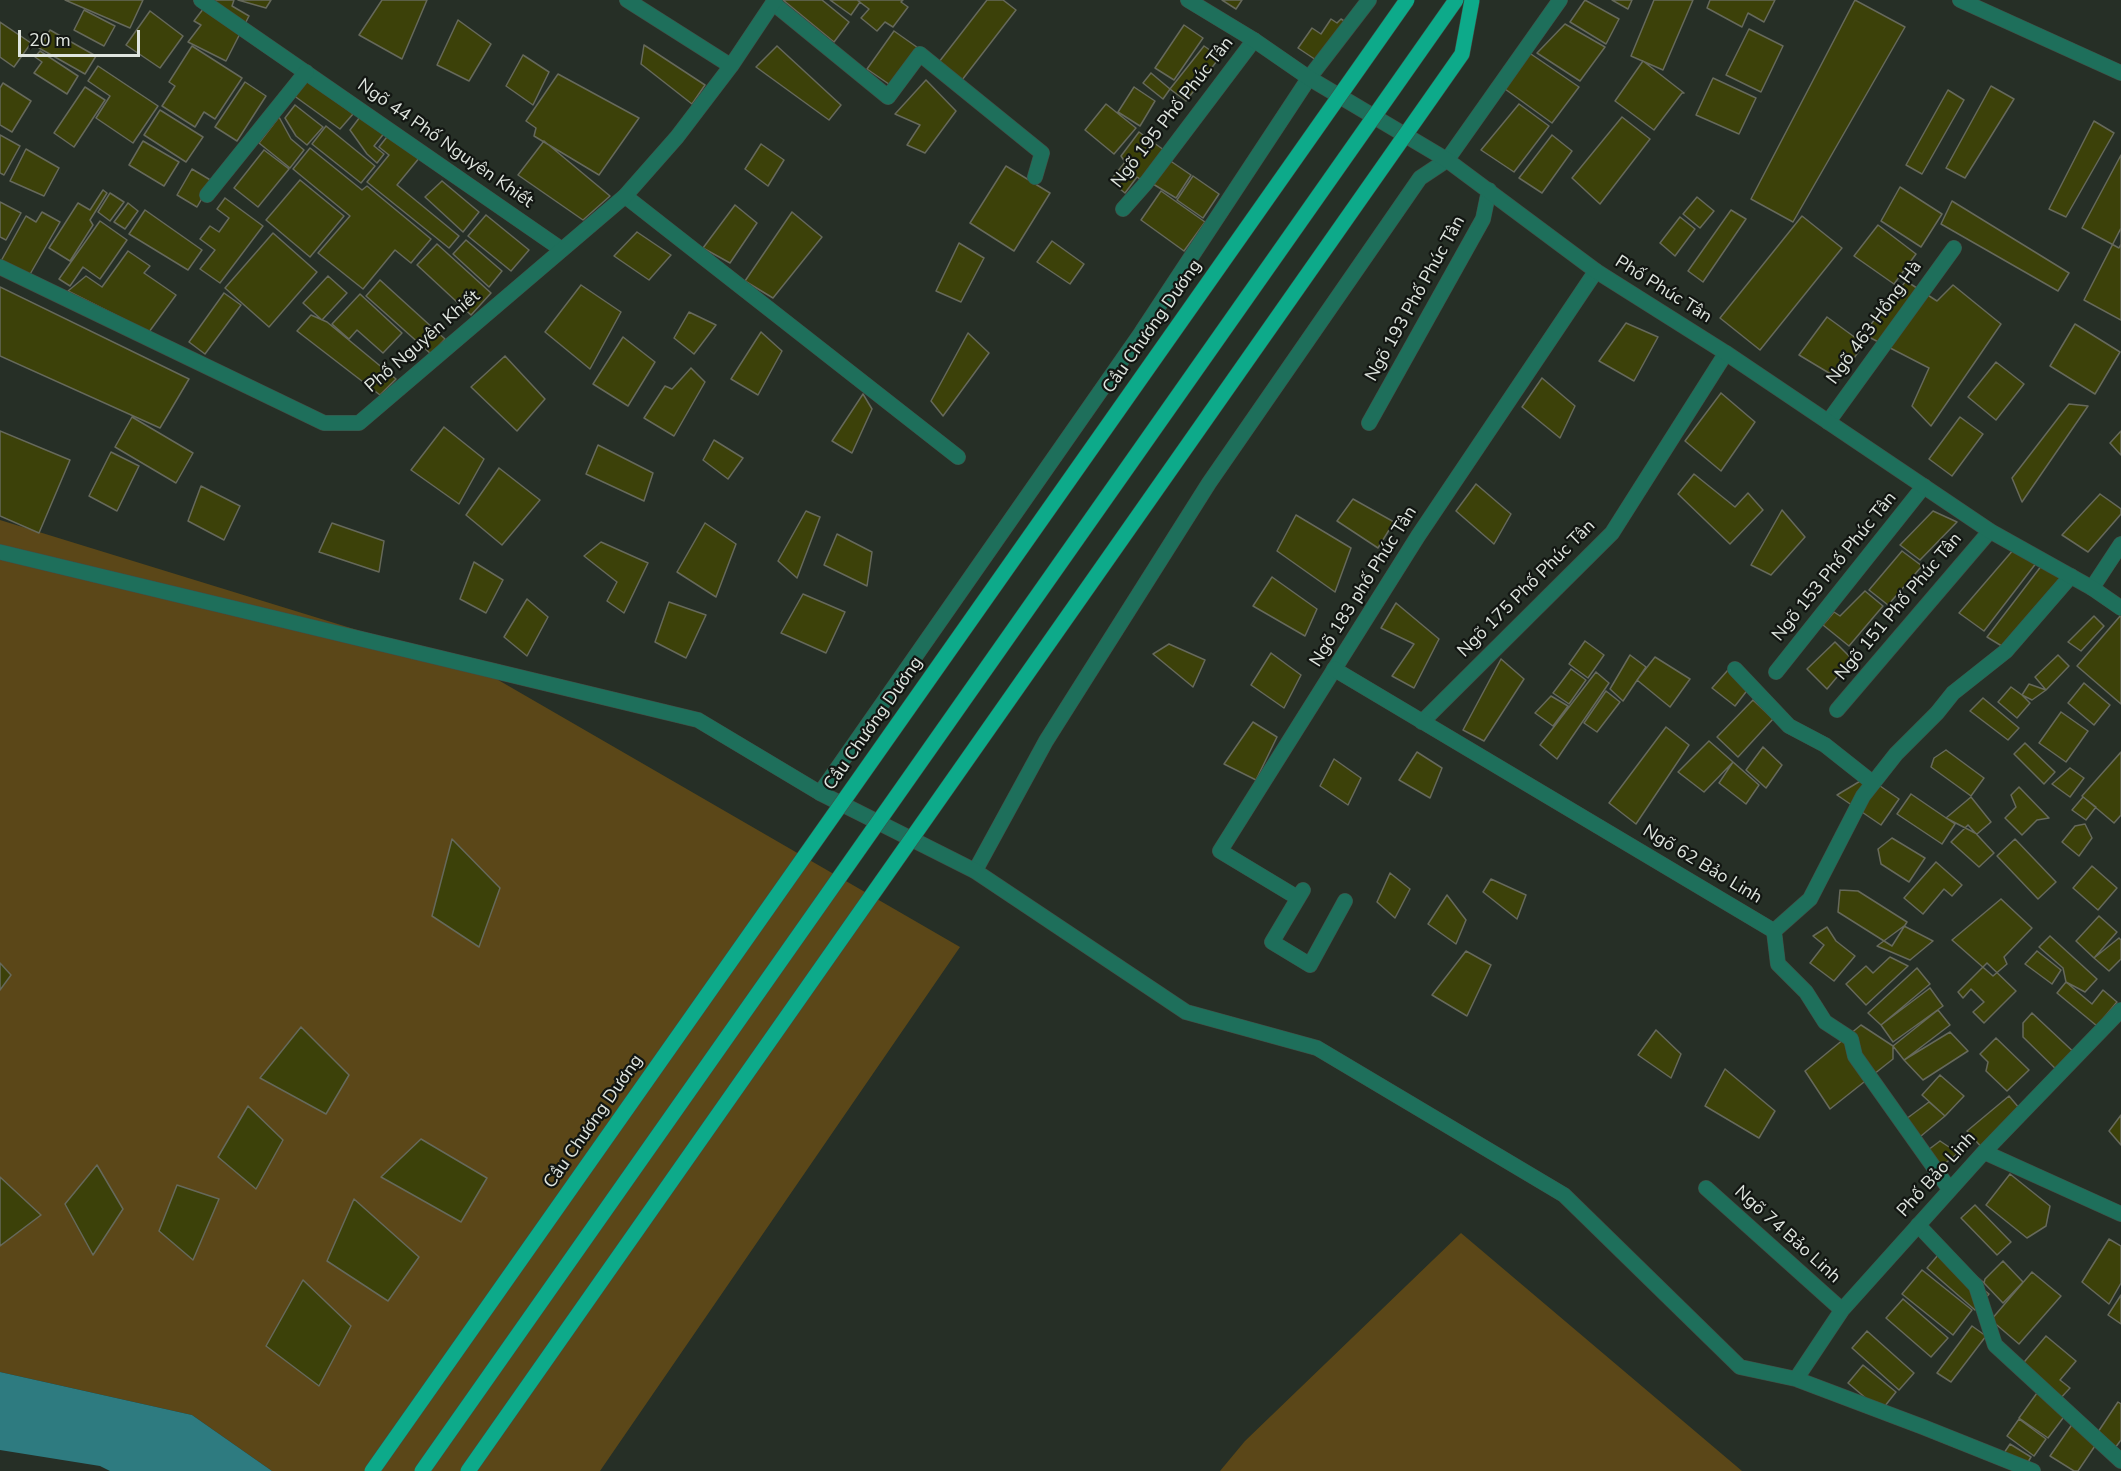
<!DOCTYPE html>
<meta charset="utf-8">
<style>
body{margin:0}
#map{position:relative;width:2121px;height:1471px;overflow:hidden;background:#262f26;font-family:"Nunito Sans",sans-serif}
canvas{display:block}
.scale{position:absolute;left:18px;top:30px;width:122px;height:27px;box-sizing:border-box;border:3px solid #dfe5df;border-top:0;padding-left:8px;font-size:18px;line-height:21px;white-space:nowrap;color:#dfe5df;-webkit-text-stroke:4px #121612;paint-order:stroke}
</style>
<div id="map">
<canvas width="2121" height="1471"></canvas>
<div class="scale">20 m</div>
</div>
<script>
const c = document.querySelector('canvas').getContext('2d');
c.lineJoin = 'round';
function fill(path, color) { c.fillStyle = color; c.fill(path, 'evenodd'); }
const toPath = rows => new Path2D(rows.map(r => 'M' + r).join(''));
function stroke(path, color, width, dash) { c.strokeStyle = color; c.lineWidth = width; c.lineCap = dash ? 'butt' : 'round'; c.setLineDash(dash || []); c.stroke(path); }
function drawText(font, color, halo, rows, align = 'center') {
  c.font = font + ' "Nunito Sans",sans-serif'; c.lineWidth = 4.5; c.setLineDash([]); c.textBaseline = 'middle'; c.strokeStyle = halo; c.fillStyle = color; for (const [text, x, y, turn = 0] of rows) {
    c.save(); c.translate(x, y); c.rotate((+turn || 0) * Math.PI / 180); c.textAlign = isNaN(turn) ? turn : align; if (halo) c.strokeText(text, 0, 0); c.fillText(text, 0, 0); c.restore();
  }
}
fill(toPath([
 [0,520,474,666,960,947,600,1471,272,1471,192,1415,0,1372],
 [1461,1233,1742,1471,1220,1471,1245,1441]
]), '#5b4718');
fill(toPath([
 [0,1372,192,1415,272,1471,110,1471,100,1466,0,1450]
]), '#2e7b80');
const building = toPath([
 [65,0,143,0,130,28,65,0],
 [210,0,234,0,232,6,249,16,226,61,188,42,201,25,194,21,210,0],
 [238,0,271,0,266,8,238,0],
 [382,0,427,0,402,59,359,35,382,0],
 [783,0,822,0,849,22,834,42,783,0],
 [830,0,857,0,860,2,851,15,830,0],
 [857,0,903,0,901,2,908,7,893,27,885,22,877,31,861,18,869,9,857,0],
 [987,0,1003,0,1016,10,962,80,939,62,987,0],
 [1222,0,1242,0,1236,9,1222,0],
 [1585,0,1619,19,1606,44,1570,22,1585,0],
 [1612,0,1632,0,1628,9,1612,0],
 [1654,0,1693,0,1663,70,1631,56,1654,0],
 [1710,0,1775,0,1764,22,1748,13,1742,27,1707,8,1710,0],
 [1855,0,1905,27,1793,222,1751,199,1855,0],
 [84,10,115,26,104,46,74,30,84,10],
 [150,11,183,36,160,68,126,45,150,11],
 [1331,19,1337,23,1341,19,1352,26,1325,66,1298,48,1312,28,1321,34,1331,19],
 [458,20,491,44,469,81,437,65,458,20],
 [0,22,31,43,14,67,0,57,0,22],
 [1565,24,1605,47,1580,81,1537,53,1565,24],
 [1184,25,1203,38,1174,80,1155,68,1184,25],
 [1749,29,1783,46,1761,92,1726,75,1749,29],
 [50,30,96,56,85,74,39,48,50,30],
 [894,31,921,50,896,89,867,69,894,31],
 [644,45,705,85,692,104,641,64,644,45],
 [192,46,242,78,215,119,204,112,195,127,162,106,175,86,169,82,192,46],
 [777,46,841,105,829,120,756,67,777,46],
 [1204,46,1220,57,1186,101,1170,89,1204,46],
 [40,51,78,76,67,94,34,73,42,62,35,57,40,51],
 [1528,52,1579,87,1552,123,1505,89,1528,52],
 [523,55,549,72,533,105,506,86,523,55],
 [1643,61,1684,93,1682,93,1654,130,1615,101,1643,61],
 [98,66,158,106,133,143,96,118,110,96,88,81,98,66],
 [1151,73,1170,89,1163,99,1143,83,1151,73],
 [558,74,639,118,599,175,534,136,536,128,526,121,558,74],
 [1713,78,1756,98,1739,134,1696,115,1713,78],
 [306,79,353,114,340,129,293,95,306,79],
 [926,80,956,111,925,153,907,145,920,125,895,114,926,80],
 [245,82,266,96,237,141,215,127,245,82],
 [3,83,31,101,12,132,0,125,0,88,3,83],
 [1991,86,2014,99,1965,178,1946,168,1991,86],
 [85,87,105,100,74,147,54,133,85,87],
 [1134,87,1155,101,1140,126,1118,112,1134,87],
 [1948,90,1964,100,1922,174,1906,165,1948,90],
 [1106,104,1136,128,1114,154,1085,130,1106,104],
 [1519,104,1549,126,1514,172,1481,150,1519,104],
 [295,105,323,127,307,145,296,136,285,118,295,105],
 [160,110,203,137,186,162,144,135,160,110],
 [363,113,386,131,374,146,384,154,377,163,367,154,350,130,363,113],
 [279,117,291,139,304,150,290,168,259,143,279,117],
 [1622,117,1650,139,1600,204,1572,178,1622,117],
 [2094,121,2114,133,2066,217,2049,209,2094,121],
 [326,126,375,166,361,183,312,144,326,126],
 [1139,132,1168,153,1146,183,1137,177,1125,193,1110,181,1125,162,1121,156,1139,132],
 [390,133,420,157,397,185,459,236,449,248,367,182,389,155,379,147,390,133],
 [0,135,20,146,4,175,0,173,0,135],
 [1552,135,1572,151,1542,193,1519,178,1552,135],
 [143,141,179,162,164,186,129,165,143,141],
 [544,141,610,196,583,220,518,175,544,141],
 [761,144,784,160,768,186,745,169,761,144],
 [310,148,362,190,367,186,431,239,411,263,395,250,363,289,318,253,350,216,293,169,310,148],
 [26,149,59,168,44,196,10,181,26,149],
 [264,150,289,169,258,207,234,188,264,150],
 [2121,155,2121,244,2119,248,2082,228,2121,155],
 [1169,160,1191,175,1176,198,1153,184,1169,160],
 [1006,166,1050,193,1014,251,970,223,1006,166],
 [192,169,212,181,197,207,177,195,192,169],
 [1193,176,1219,194,1203,218,1177,200,1193,176],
 [300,180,344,216,310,257,266,220,300,180],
 [442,181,479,212,463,232,425,197,442,181],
 [1900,187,1942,214,1921,247,1881,221,1900,187],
 [103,190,107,193,90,220,93,225,70,261,49,248,78,203,90,210,103,190],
 [1161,191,1205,222,1184,251,1141,220,1161,191],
 [110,193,124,202,110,221,98,212,110,193],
 [1697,197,1714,211,1700,228,1683,214,1697,197],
 [225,198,263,226,220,283,200,269,215,250,200,239,210,226,219,232,229,218,217,209,225,198],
 [1952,201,2069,273,2058,291,1941,224,1952,201],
 [0,202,21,213,6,240,0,237,0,202],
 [128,203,138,211,125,229,114,222,128,203],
 [735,205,757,223,730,263,703,248,735,205],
 [145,210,202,250,188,270,129,234,145,210],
 [1731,210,1746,219,1703,282,1688,271,1731,210],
 [42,212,60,222,29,276,1,261,26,216,36,222,42,212],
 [792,212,822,237,773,298,745,281,792,212],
 [486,215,529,250,511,271,468,236,486,215],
 [1802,216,1842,248,1760,350,1720,318,1802,216],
 [1680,217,1695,229,1675,256,1660,243,1680,217],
 [100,221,127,240,100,279,83,267,70,286,59,279,100,221],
 [1878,225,1916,254,1894,284,1854,256,1878,225],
 [2121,228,2121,320,2084,300,2121,228],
 [637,232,671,255,649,280,614,256,637,232],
 [273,233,317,272,269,327,225,288,273,233],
 [466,240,502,271,489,287,453,254,466,240],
 [1052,241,1084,264,1070,284,1037,262,1052,241],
 [959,243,984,258,961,302,936,291,959,243],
 [437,244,491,293,471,315,417,265,437,244],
 [128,251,150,266,144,273,176,295,149,332,68,291,86,276,102,287,128,251],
 [328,276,347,293,322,320,303,303,328,276],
 [380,280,445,339,431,354,366,296,380,280],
 [1906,281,1937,301,1953,285,2001,324,1931,426,1912,406,1929,368,1863,334,1906,281],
 [581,285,621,312,590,369,545,332,581,285],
 [0,287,189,379,160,428,0,356,0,287],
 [224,293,241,305,205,354,189,342,224,293],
 [360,294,402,333,383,353,357,330,349,339,332,324,360,294],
 [689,312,716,325,694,354,674,338,689,312],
 [311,315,327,322,396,379,380,395,297,331,311,315],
 [1827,317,1864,344,1839,379,1799,355,1827,317],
 [1626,323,1658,337,1634,381,1599,361,1626,323],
 [2075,324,2120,352,2095,394,2050,366,2075,324],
 [761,332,782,351,758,395,731,379,761,332],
 [968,333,989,353,943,416,931,401,968,333],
 [623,337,655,362,628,406,593,384,623,337],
 [505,356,545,399,517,431,471,387,505,356],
 [1996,362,2024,384,1996,420,1968,397,1996,362],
 [691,368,705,382,674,436,644,418,665,386,672,389,691,368],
 [1542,378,1575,406,1560,438,1522,407,1542,378],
 [1721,393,1755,422,1721,471,1685,441,1721,393],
 [863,394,872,409,852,453,832,441,863,394],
 [2069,404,2088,406,2022,502,2012,478,2069,404],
 [132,417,193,453,176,483,115,447,132,417],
 [1960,417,1983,434,1952,476,1929,459,1960,417],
 [444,427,484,459,459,504,411,470,444,427],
 [0,431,70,460,39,533,0,516,0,431],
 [2121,431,2121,455,2110,443,2121,431],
 [714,440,743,458,728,479,703,460,714,440],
 [598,445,653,473,644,501,586,474,598,445],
 [111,452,139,466,117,511,89,496,111,452],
 [499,468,540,500,502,545,466,515,499,468],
 [1694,474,1735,507,1748,493,1763,510,1730,544,1678,494,1694,474],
 [1476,484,1511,514,1494,544,1456,511,1476,484],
 [201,486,240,506,224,540,188,521,201,486],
 [2100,494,2121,509,2121,514,2088,552,2062,535,2100,494],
 [1353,499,1394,522,1378,548,1337,521,1353,499],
 [1782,510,1805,537,1771,575,1751,565,1782,510],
 [806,511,820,517,797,578,778,561,806,511],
 [1933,511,1957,522,1920,560,1900,545,1933,511],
 [1296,515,1351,548,1335,592,1277,551,1296,515],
 [332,523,384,541,379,572,319,552,332,523],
 [705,523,736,544,716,597,677,572,705,523],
 [837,534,872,552,867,586,824,565,837,534],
 [601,542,648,563,624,613,607,601,617,582,584,556,601,542],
 [2014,549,2037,562,1984,631,1959,613,2014,549],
 [1902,551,1922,566,1888,605,1869,590,1902,551],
 [474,562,503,580,486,613,460,599,474,562],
 [2042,565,2063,577,2005,648,1987,637,2042,565],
 [1272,577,1317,609,1305,636,1253,606,1272,577],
 [1865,591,1883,606,1849,646,1823,625,1834,612,1840,616,1865,591],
 [803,594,845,612,826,653,781,633,803,594],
 [527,599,548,617,527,656,504,637,527,599],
 [669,602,706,615,686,658,655,642,669,602],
 [1396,603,1439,639,1414,688,1392,676,1414,644,1381,628,1396,603],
 [2121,615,2121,704,2077,666,2121,615],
 [2094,616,2104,626,2081,651,2068,642,2094,616],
 [1585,641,1604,655,1588,678,1569,664,1585,641],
 [1835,642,1852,659,1827,689,1807,669,1835,642],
 [1169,644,1205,660,1193,687,1153,654,1169,644],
 [1271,653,1301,675,1284,708,1251,685,1271,653],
 [1630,655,1646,667,1623,701,1610,689,1630,655],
 [2058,655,2069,666,2046,690,2035,677,2058,655],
 [1655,657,1690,679,1670,707,1637,680,1655,657],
 [1501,659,1524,679,1484,741,1463,730,1501,659],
 [1571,669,1586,680,1569,704,1553,693,1571,669],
 [1728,670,1749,688,1735,706,1712,688,1728,670],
 [1596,672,1609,683,1557,759,1540,745,1596,672],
 [2084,683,2110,705,2094,725,2068,703,2084,683],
 [2029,684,2046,690,2032,700,2022,695,2029,684],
 [2011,687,2022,695,2030,703,2017,718,1998,702,2011,687],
 [1606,691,1620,702,1597,732,1584,723,1606,691],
 [1551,696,1568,706,1553,726,1535,713,1551,696],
 [1983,698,2019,728,2008,740,1970,711,1983,698],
 [1753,700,1773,719,1738,757,1717,737,1753,700],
 [2061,712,2088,731,2066,762,2039,743,2061,712],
 [1253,722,1277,737,1256,780,1224,764,1253,722],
 [1666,727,1689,745,1636,824,1609,803,1666,727],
 [1709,741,1733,762,1704,792,1678,772,1709,741],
 [2025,743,2055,772,2044,784,2014,754,2025,743],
 [1763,747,1782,765,1766,788,1746,770,1763,747],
 [1946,750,1984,778,1971,796,1931,767,1934,758,1946,750],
 [1417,752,1442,768,1430,798,1399,780,1417,752],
 [2121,752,2121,815,2114,823,2082,796,2121,752],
 [1334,759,1361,778,1348,805,1320,786,1334,759],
 [1733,762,1759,785,1746,804,1719,783,1733,762],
 [2070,768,2084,778,2070,797,2052,784,2070,768],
 [1867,777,1899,799,1881,825,1837,795,1867,777],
 [2019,787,2049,818,2037,820,2022,835,2005,818,2016,807,2011,795,2019,787],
 [1911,794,1955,824,1942,844,1897,814,1911,794],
 [1971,797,1991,822,1977,834,1946,818,1971,797],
 [2083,797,2096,807,2086,820,2072,810,2083,797],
 [2085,824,2092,838,2079,856,2062,842,2075,826,2085,824],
 [1968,825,1994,853,1979,867,1951,842,1968,825],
 [1892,838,1925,858,1909,882,1881,864,1878,849,1892,838],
 [452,839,500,888,479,947,432,916,452,839],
 [2015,839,2056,882,2038,899,1997,856,2015,839],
 [1936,862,1962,885,1952,896,1944,889,1923,914,1904,898,1936,862],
 [2092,866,2117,888,2098,910,2073,888,2092,866],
 [1390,873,1410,889,1395,918,1377,902,1390,873],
 [1491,879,1526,895,1517,919,1483,892,1491,879],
 [1840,890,1858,891,1907,922,1892,946,1838,912,1840,890],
 [1447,895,1466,920,1456,944,1428,924,1447,895],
 [2001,899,2032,928,2004,957,2007,964,1993,976,1952,940,2001,899],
 [2099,916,2117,932,2094,958,2076,941,2099,916],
 [1904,926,1933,941,1910,960,1877,946,1904,926],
 [1827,927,1836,941,1855,956,1834,981,1810,963,1824,945,1813,936,1827,927],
 [2050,936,2097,979,2085,992,2066,982,2063,968,2039,947,2050,936],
 [2119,938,2121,940,2121,959,2109,971,2094,958,2119,938],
 [1466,951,1491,965,1467,1016,1432,995,1466,951],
 [2037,951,2061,970,2052,984,2025,964,2037,951],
 [1890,957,1908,966,1866,1005,1846,984,1866,966,1873,973,1890,957],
 [0,963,11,975,0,990,0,963],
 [1987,963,2016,991,1984,1023,1973,1012,1984,1002,1971,989,1963,998,1958,992,1987,963],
 [1917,968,1930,984,1881,1025,1868,1013,1917,968],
 [2066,982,2092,1004,2103,990,2117,1002,2097,1026,2057,993,2066,982],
 [1930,988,1943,1006,1893,1042,1881,1025,1930,988],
 [1938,1010,1950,1025,1904,1060,1893,1046,1938,1010],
 [2032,1013,2079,1057,2062,1075,2023,1037,2023,1023,2032,1013],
 [1861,1025,1893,1046,1893,1059,1830,1109,1805,1071,1861,1025],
 [301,1027,349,1075,326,1114,260,1078,301,1027],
 [1656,1030,1681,1054,1671,1078,1638,1055,1656,1030],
 [1950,1032,1968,1051,1923,1080,1904,1060,1950,1032],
 [1996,1038,2029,1070,2007,1091,1986,1071,1988,1062,1980,1054,1996,1038],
 [1725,1069,1775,1111,1759,1138,1705,1106,1725,1069],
 [1940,1075,1964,1096,1945,1116,1922,1095,1940,1075],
 [2009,1096,2025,1115,1984,1150,1967,1131,2009,1096],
 [1929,1102,1945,1116,1915,1141,1902,1122,1929,1102],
 [248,1106,283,1140,256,1189,218,1157,248,1106],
 [2121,1115,2121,1145,2109,1131,2121,1115],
 [421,1139,487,1178,461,1222,381,1177,421,1139],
 [1940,1141,1958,1153,1937,1170,1924,1153,1940,1141],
 [97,1165,123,1209,93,1255,65,1204,97,1165],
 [2010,1174,2050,1206,2046,1226,2027,1238,1986,1205,2010,1174],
 [0,1177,41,1215,0,1246,0,1177],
 [177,1185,219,1199,193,1260,159,1231,177,1185],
 [354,1199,419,1257,388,1301,327,1261,354,1199],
 [1975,1205,2011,1242,1997,1255,1961,1218,1975,1205],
 [2109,1239,2121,1246,2121,1283,2109,1304,2082,1282,2109,1239],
 [1944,1248,1983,1282,1979,1286,1989,1294,1975,1310,1927,1268,1944,1248],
 [2003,1261,2023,1282,2003,1303,1984,1283,1985,1279,2003,1261],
 [1922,1270,1972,1310,1953,1335,1902,1294,1922,1270],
 [2032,1272,2061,1296,2019,1344,1991,1320,2032,1272],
 [303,1280,351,1326,319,1386,266,1346,303,1280],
 [2121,1295,2121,1324,2108,1315,2121,1295],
 [1903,1299,1948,1338,1931,1357,1886,1318,1903,1299],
 [1972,1326,1986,1336,1951,1382,1937,1373,1972,1326],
 [1867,1331,1914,1373,1899,1390,1852,1348,1867,1331],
 [2046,1336,2076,1361,2060,1380,2070,1388,2059,1400,2020,1367,2046,1336],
 [1863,1365,1896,1392,1881,1411,1848,1383,1863,1365],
 [2037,1393,2066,1414,2048,1438,2019,1418,2037,1393],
 [2118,1402,2121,1404,2121,1440,2115,1448,2096,1435,2118,1402],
 [2019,1419,2046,1439,2034,1456,2007,1436,2019,1419],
 [2073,1423,2099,1440,2078,1471,2074,1471,2050,1456,2073,1423],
 [2010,1444,2031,1457,2025,1467,2004,1453,2010,1444]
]);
fill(building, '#3c4109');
stroke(building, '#66695b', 1.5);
const service = toPath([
 [201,0,561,249],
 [773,3,888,97,920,54,1042,153,1035,177],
 [625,196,958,457],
 [1123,209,1146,183,1254,40],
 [2092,588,2121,544],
 [1422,722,1612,533,1726,353],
 [820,793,1141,333,1309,78,1369,0],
 [975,871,1046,741,1209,483,1420,178,1447,160,1560,0],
 [1303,890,1272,942,1310,965,1345,901],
 [1298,898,1220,851,1418,536,1596,271],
 [1918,1225,1976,1286,1995,1345,2121,1461]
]);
const minor = toPath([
 [627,0,731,66],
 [207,195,306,72],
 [0,267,324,423,359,423,625,196,677,137,731,66,775,0],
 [1828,422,1954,248],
 [1369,423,1483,219,1489,190],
 [0,552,698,720,820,793,975,871,1186,1012,1317,1048,1564,1195,1740,1367,1796,1379,1923,1427,2033,1471],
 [1334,669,1774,931,1778,964,1806,992,1825,1022,1851,1039,1855,1056,1950,1190],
 [1735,669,1789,726,1825,745,1873,783],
 [1776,672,1924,486],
 [1837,710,1990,531],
 [1774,931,1810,899,1863,796,1896,754,1937,713,1953,693,2006,651,2071,576],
 [1984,1152,2121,1214],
 [1706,1188,1842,1310],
 [1796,1379,1842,1310,1984,1152,2121,1010]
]);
const tertiary = toPath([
 [1188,0,1254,40,1309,78,1447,160,1596,271,1726,353,1990,531,2092,588,2121,608],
 [1960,0,2121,73]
]);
stroke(service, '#444c44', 16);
stroke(minor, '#444c44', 16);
stroke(tertiary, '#444c44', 16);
stroke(service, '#1e6f5b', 15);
stroke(minor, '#1e6f5b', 15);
stroke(tertiary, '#1e6f5b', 15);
const primaryBridge = toPath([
 [372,1471,1407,0],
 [422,1471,1456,0],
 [468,1471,1462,54,1472,0]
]);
stroke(primaryBridge, '#444c44', 16, []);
stroke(primaryBridge, '#0daa8a', 15);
drawText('18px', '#dfe5df', '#121612', [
 ["Ngõ 195 Phố Phúc Tân",1173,113,-52],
 ["Ngõ 44 Phố Nguyên Khiết",445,144,35],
 ["Phố Phúc Tân",1663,290,32],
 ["Ngõ 193 Phố Phúc Tân",1416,299,-61],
 ["Ngõ 463 Hồng Hà",1875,323,-54],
 ["Cầu Chương Dương",1153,327,-55],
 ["Phố Nguyên Khiết",423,342,-41],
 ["Ngõ 153 Phố Phúc Tân",1835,567,-51],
 ["Ngõ 183 phố Phúc Tân",1364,587,-58],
 ["Ngõ 175 Phố Phúc Tân",1527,589,-45],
 ["Ngõ 151 Phố Phúc Tân",1899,607,-50],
 ["Cầu Chương Dương",874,724,-55],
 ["Ngõ 62 Bảo Linh",1702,865,31],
 ["Cầu Chương Dương",594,1122,-55],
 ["Phố Bảo Linh",1937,1175,-48],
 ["Ngõ 74 Bảo Linh",1787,1235,42]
]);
</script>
